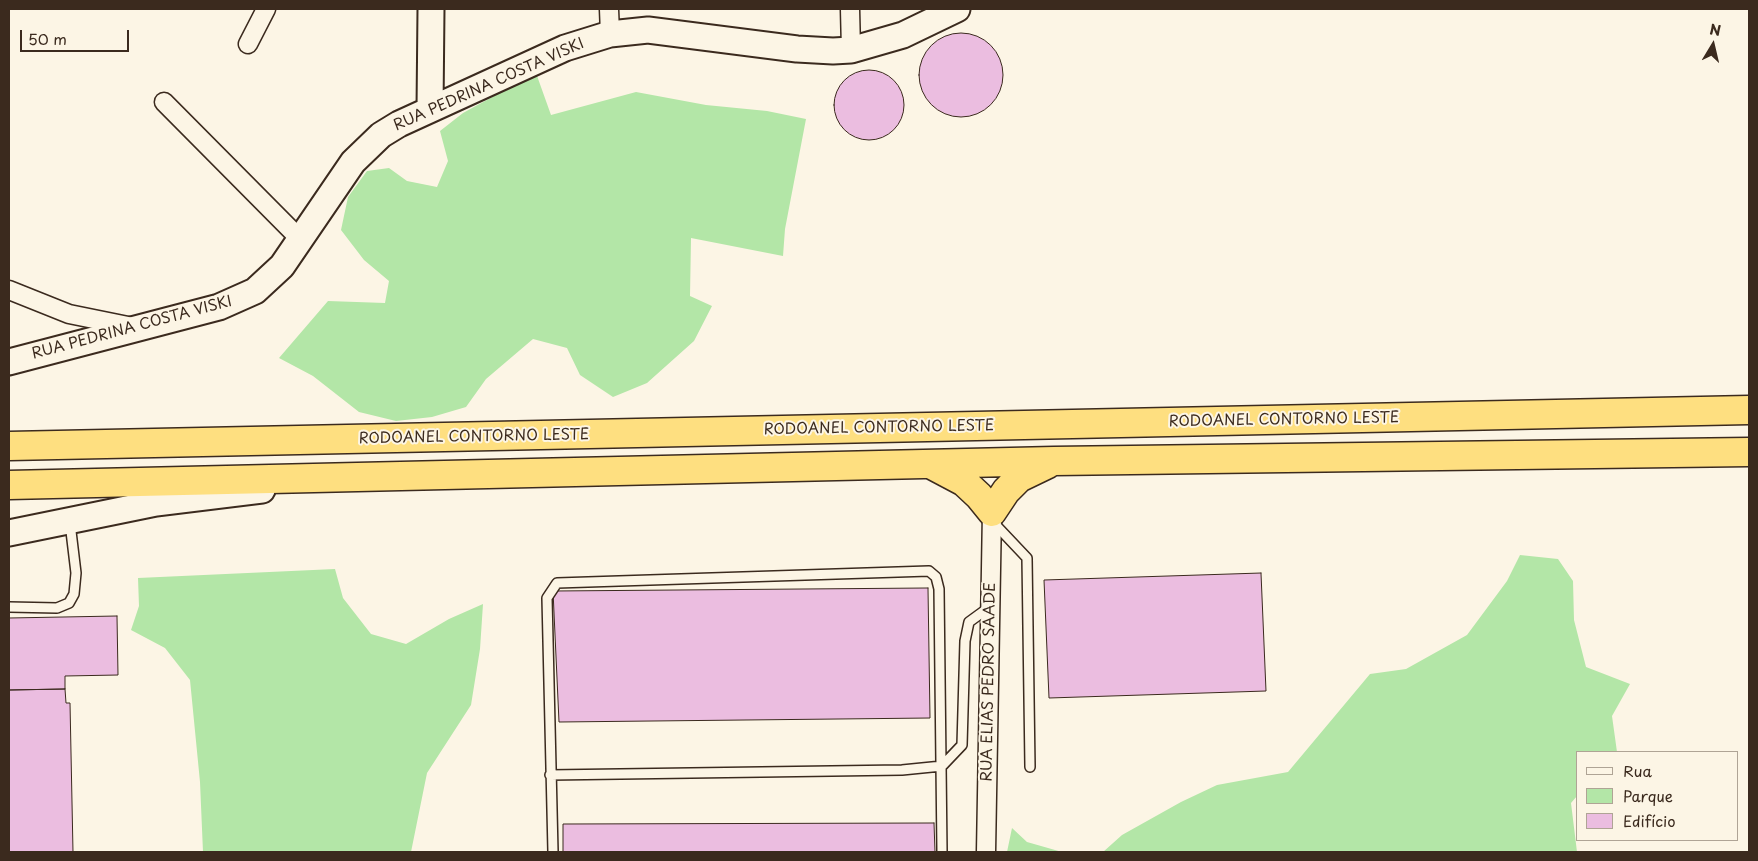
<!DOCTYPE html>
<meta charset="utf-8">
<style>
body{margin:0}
#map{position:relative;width:1758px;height:861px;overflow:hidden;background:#fcf5e5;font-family:"Playpen Sans",sans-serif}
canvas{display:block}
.frame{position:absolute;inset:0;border:10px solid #3b2a1e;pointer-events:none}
.legend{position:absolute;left:1576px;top:751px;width:162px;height:90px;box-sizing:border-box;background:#fcf5e5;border:1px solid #afa495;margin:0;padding:6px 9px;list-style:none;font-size:15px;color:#3b2a1e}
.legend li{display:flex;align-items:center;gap:10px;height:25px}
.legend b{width:25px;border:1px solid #afa495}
.north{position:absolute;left:1688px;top:20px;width:50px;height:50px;-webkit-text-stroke:4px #fcf5e5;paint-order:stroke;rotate:9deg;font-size:14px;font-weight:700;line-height:20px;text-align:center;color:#3b2a1e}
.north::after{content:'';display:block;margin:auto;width:18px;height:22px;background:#3b2a1e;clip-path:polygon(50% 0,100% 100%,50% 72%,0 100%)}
.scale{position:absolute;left:20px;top:30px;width:109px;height:22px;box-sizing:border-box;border:2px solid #3b2a1e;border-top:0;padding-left:6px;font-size:15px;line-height:18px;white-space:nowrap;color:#3b2a1e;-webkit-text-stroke:4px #fcf5e5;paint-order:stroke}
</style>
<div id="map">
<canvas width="1758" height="861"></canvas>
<div class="frame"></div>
<ul class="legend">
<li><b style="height:6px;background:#fcf5e5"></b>Rua</li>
<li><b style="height:14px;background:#b3e6a7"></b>Parque</li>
<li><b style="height:14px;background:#ebbde0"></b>Edifício</li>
</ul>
<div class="north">N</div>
<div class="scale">50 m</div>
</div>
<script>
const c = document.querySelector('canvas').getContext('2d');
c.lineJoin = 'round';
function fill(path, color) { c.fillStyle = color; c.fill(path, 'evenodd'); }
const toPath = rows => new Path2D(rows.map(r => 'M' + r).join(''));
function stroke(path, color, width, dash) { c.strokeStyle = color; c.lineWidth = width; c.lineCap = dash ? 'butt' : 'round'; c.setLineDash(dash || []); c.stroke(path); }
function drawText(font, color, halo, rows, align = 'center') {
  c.font = font + ' "Playpen Sans",sans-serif'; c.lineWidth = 4; c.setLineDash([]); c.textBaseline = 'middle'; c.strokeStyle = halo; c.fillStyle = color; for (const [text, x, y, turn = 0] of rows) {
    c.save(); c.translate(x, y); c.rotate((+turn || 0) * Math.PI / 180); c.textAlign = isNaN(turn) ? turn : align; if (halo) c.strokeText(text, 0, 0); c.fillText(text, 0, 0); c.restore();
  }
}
fill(toPath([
 [536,73,551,115,636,92,706,105,767,111,806,119,785,229,783,256,691,238,690,296,712,306,694,341,647,383,613,397,580,375,567,348,533,339,486,379,466,407,432,417,396,421,359,412,313,376,279,358,328,301,385,303,389,281,364,260,341,230,348,197,367,171,389,168,407,181,437,187,448,161,440,131,463,113],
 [1520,555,1558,559,1573,581,1574,620,1586,667,1630,684,1612,716,1617,752,1577,752,1577,796,1571,803,1577,852,1103,852,1122,835,1181,802,1217,785,1288,772,1370,674,1406,669,1467,635,1507,581],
 [335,569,343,598,371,634,406,644,449,619,483,604,480,649,471,705,427,773,411,852,203,852,200,782,190,680,165,648,131,630,139,606,138,578],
 [1012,828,1027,842,1062,852,1007,852]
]), '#b3e6a7');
const building = toPath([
 '919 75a42 42 0 1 1 84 0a42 42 0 1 1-84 0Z',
 '834 105a35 35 0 1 1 70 0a35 35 0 1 1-70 0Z',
 [1261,573,1266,691,1049,698,1044,580,1261,573],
 [928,588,930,718,559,722,553,591,928,588],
 [117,616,118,675,65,676,65,689,9,690,9,618,117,616],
 [65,689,66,703,70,703,73,852,9,852,9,690,65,689],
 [934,823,935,852,563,852,563,824,934,823]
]);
fill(building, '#ebbde0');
stroke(building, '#3b2a1e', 1);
const lane = toPath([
 [992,521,1027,558,1030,767],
 [9,607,57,608,69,603,74,594,76,573,70,523],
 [550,775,902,770,942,766,962,745,965,641,969,622,991,606],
 [553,852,547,598,557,583,929,571,936,577,939,589,942,852]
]);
const street = toPath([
 [609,9,610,34],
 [850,9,851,50],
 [248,44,266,9],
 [164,102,301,240],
 [9,290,69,314,133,327],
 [986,852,992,512]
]);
const secondary = toPath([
 [430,109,431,9],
 [9,362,219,307,255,291,282,266,353,162,381,135,399,124,565,48,610,34,648,30,797,49,833,51,851,50,903,35,957,9],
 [9,533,156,503,262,490]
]);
const highway = toPath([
 [9,446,1749,410],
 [930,464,964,482,979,496,992,512,1006,491,1019,478,1048,464],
 [9,485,1054,461,1749,452]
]);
stroke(lane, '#3b2a1e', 12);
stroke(street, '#3b2a1e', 21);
stroke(secondary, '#3b2a1e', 29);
stroke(highway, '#3b2a1e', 31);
stroke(lane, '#fcf5e5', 9);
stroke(street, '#fcf5e5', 18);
stroke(secondary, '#fcf5e5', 25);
stroke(highway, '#fedf80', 28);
drawText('15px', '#3b2a1e', '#fcf5e5', [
 ["RUA PEDRINA COSTA VISKI",489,85,-24],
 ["RUA PEDRINA COSTA VISKI",132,328,-15],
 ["RODOANEL CONTORNO LESTE",1284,420,-1],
 ["RODOANEL CONTORNO LESTE",879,428,-1],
 ["RODOANEL CONTORNO LESTE",474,437,-1],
 ["RUA ELIAS PEDRO SAADE",989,682,-89]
]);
</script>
